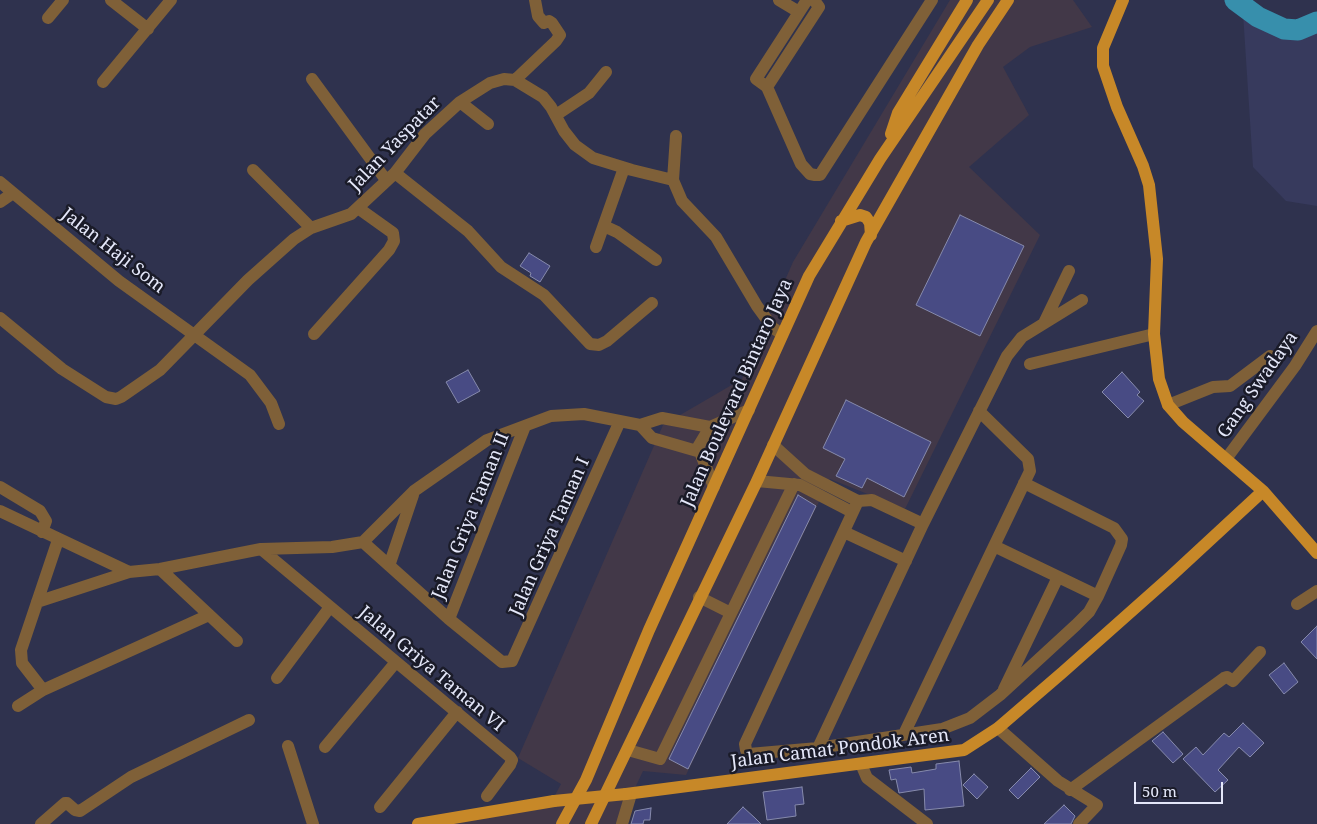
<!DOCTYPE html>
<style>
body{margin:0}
#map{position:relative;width:1317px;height:824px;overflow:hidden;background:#2f324e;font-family:"Noto Serif",serif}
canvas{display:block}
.scale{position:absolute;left:1134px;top:782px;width:89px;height:22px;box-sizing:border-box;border:2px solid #e4e7f9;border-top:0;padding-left:6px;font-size:15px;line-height:18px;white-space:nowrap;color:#e4e7f9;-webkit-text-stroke:4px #1a1b28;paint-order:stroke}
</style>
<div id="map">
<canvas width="1317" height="824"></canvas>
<div class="scale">50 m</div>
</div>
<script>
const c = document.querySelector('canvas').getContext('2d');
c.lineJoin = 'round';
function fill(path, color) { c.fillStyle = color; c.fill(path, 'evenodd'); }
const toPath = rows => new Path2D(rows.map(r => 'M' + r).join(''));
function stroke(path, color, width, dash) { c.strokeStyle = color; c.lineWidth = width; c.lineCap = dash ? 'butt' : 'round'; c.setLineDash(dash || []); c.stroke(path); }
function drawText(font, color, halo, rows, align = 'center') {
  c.font = font + ' "Noto Serif",serif'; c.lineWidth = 5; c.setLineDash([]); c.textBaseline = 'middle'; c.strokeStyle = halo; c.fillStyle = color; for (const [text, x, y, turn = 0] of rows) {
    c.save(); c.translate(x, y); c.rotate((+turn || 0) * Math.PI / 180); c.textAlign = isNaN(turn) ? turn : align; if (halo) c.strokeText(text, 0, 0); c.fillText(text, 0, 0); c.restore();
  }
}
fill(toPath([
 [950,0,1073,0,1092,27,1030,47,1003,67,1029,115,969,167,1040,235,905,509,830,479,686,775,643,771,618,824,450,824,552,801,561,784,518,758,663,425,742,379,793,262]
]), '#423848');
fill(toPath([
 [1243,13,1293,39,1312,32,1317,28,1317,206,1286,201,1253,167]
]), '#373a5d');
stroke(toPath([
 [1235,0,1258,17,1284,29,1298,30,1317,22]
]), '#378fac', 21);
const building = toPath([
 [960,215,1024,246,980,336,916,305,960,215],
 [529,253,550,266,540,282,530,276,531,273,520,266,529,253],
 [468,370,480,391,458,403,446,382,468,370],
 [1122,372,1140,392,1137,395,1144,401,1128,418,1102,392,1122,372],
 [846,400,931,442,904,497,867,478,862,488,836,476,845,459,823,448,846,400],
 [798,495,816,506,688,769,669,759,798,495],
 [1317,626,1317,659,1301,642,1317,626],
 [1284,663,1298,682,1284,694,1269,675,1284,663],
 [1243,723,1264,743,1250,757,1239,747,1218,770,1228,780,1215,792,1183,759,1196,747,1203,755,1224,733,1229,737,1243,723],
 [1163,732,1183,754,1173,763,1152,741,1163,732],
 [959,761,964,806,925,810,924,789,899,793,896,779,891,780,889,770,911,767,912,773,936,769,936,764,959,761],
 [1031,768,1040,777,1018,799,1009,790,1031,768],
 [974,774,988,787,977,799,963,785,974,774],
 [802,787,804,804,795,805,796,816,767,820,763,792,802,787],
 [1064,805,1075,816,1071,824,1044,824,1064,805],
 [743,807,755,818,761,824,727,824,743,807],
 [651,808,650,820,644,820,643,824,631,824,635,811,651,808]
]);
fill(building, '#484b84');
stroke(building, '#868aac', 1);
stroke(toPath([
 [111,0,148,29],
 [779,0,799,12],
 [807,0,756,79,767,87,801,164,810,174,815,175,820,175,932,0],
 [48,18,63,0],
 [312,79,386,180],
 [515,80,556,41,560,35,552,23,549,21,544,23,538,16,535,0],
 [103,82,171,0],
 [767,87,819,7,814,0],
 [460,102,488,124],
 [556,115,589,93,606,72],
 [253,170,311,228],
 [395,173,468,231,501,267,544,295,590,344,599,345,607,341,652,303],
 [673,180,676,136],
 [0,182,119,281,250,375,271,403,279,424],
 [0,202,13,193],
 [604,226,617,232,656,260],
 [596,247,624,168],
 [0,318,62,369,106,397,116,399,121,397,160,370,248,280,294,239,311,228,351,214,395,173,425,134,460,102,490,83,504,79,515,80,543,97,551,107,564,131,575,145,593,158,632,170,673,180,682,201,716,237,757,306,773,328,782,334],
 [1044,323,1069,271],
 [314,334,389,250,394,241,393,233,358,208],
 [1030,364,1154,334],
 [1168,405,1213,387,1230,386,1270,356],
 [640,425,652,438,697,451],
 [773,445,805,474,858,501,872,500,923,524],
 [1226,459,1295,366,1317,331],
 [757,481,800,485,852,512],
 [0,487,40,511,46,521,42,532],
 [714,487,698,447,710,427,749,410],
 [858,501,745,744,746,750,749,754,818,748,942,729,970,718,1000,695,1076,625,1089,612,1098,596,1121,545,1122,539,1114,528,1024,483],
 [0,511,129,572],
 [844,532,906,561],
 [363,542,449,619,502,662,512,661,620,421],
 [994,546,1098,596],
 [261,549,510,757,512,760,510,765,487,796],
 [390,563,413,495],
 [160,569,237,641],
 [699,597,731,613],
 [37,602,129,572,160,569,261,549,332,547,363,542,414,491,487,440,551,416,584,414,640,425,662,418,710,427],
 [1297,604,1317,591],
 [449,619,525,426],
 [277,678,330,607],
 [1004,689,1058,577],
 [43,690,22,663,21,650,58,540],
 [18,706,43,690,209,615],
 [998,728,1058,781,1097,805,1079,824],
 [904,734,1030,471,1028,459,979,411],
 [288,746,313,824],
 [325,747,396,662],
 [818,748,923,524,1007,356,1022,337,1082,300],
 [628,750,660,759,794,484],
 [861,764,867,778,927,824],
 [1070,790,1224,678,1227,677,1233,681,1260,652],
 [380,807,457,712],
 [41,824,65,803,67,803,75,810,80,811,131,777,249,720],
 [622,824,631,794]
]), '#7f6038', 12);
stroke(toPath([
 [1123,0,1103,48,1103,66,1117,107,1143,166,1149,185,1157,259,1154,334,1159,379,1168,405,1183,422,1263,491,1317,553],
 [891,134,898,113,967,0],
 [841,221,860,215,866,217,870,223,871,235],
 [626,794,964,750,998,728,1063,672,1170,577,1263,491],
 [418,824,554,801],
 [562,824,586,780,649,630,809,276,880,159,988,0],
 [591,824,757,481,866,242,978,45,1008,0]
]), '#c78828', 12);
stroke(toPath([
 [554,801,626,794]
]), '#c78828', 12);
drawText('18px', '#e4e7f9', '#1a1b28', [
 ["Jalan Yaspatar",395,144,-46],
 ["Jalan Haji Som",113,251,38],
 ["Gang Swadaya",1258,385,-55],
 ["Jalan Boulevard Bintaro Jaya",737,393,-66],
 ["Jalan Griya Taman II",471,516,-68],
 ["Jalan Griya Taman I",550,537,-66],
 ["Jalan Griya Taman VI",431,669,40],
 ["Jalan Camat Pondok Aren",840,749,-7]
]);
</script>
